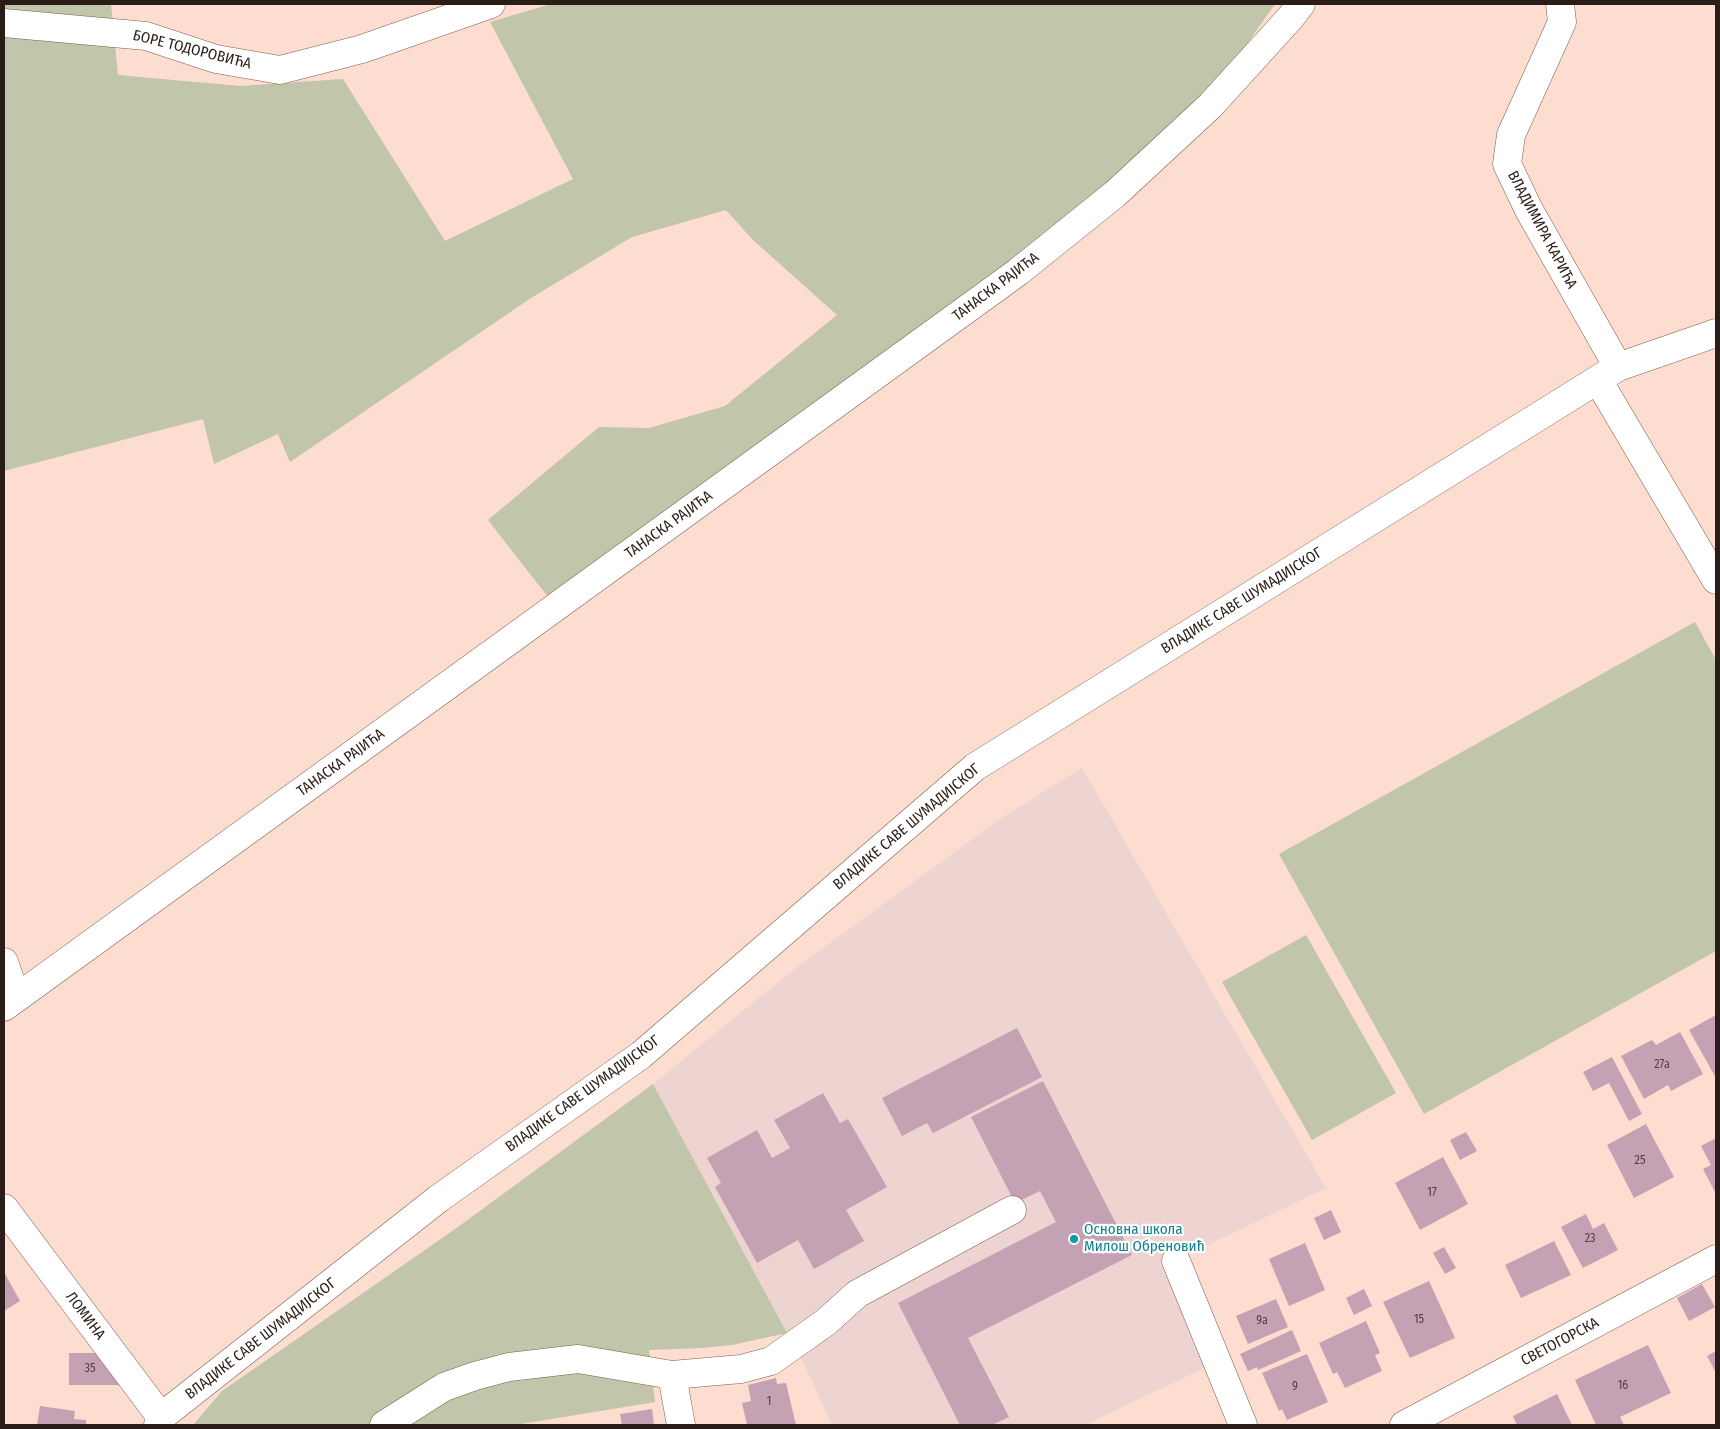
<!DOCTYPE html>
<meta charset="utf-8">
<style>
body{margin:0}
#map{position:relative;width:1720px;height:1429px;overflow:hidden;background:#fcddcf;font-family:"Fira Sans Condensed",sans-serif}
canvas{display:block}
.frame{position:absolute;inset:0;border:5px solid #2a1c16;pointer-events:none}
</style>
<div id="map">
<canvas width="1720" height="1429"></canvas>
<div class="frame"></div>
</div>
<script>
const c = document.querySelector('canvas').getContext('2d');
c.lineJoin = 'round';
function fill(path, color) { c.fillStyle = color; c.fill(path, 'evenodd'); }
const toPath = rows => new Path2D(rows.map(r => 'M' + r).join(''));
function stroke(path, color, width, dash) { c.strokeStyle = color; c.lineWidth = width; c.lineCap = dash ? 'butt' : 'round'; c.setLineDash(dash || []); c.stroke(path); }
function drawText(font, color, halo, rows, align = 'center') {
  c.font = font + ' "Fira Sans Condensed",sans-serif'; c.lineWidth = 4.5; c.setLineDash([]); c.textBaseline = 'middle'; c.strokeStyle = halo; c.fillStyle = color; for (const [text, x, y, turn = 0] of rows) {
    c.save(); c.translate(x, y); c.rotate((+turn || 0) * Math.PI / 180); c.textAlign = isNaN(turn) ? turn : align; if (halo) c.strokeText(text, 0, 0); c.fillText(text, 0, 0); c.restore();
  }
}
fill(toPath([
 [1082,768,1326,1188,1162,1267,1208,1366,1085,1425,832,1425,804,1364,653,1084,797,967,1000,819]
]), '#eed4d0');
fill(toPath([
 [4,4,111,4,118,75,240,86,343,79,445,241,573,179,490,22,551,4,1275,4,1209,98,1046,247,548,597,488,520,599,427,649,428,725,406,837,315,753,240,726,210,632,237,531,298,290,462,278,434,214,464,203,419,4,471],
 [1695,622,1716,660,1716,951,1424,1114,1279,854],
 [1306,935,1396,1093,1312,1140,1222,982],
 [653,1084,787,1333,732,1345,703,1348,649,1350,655,1402,515,1425,193,1425,222,1391,458,1227]
]), '#c1c5aa');
fill(toPath([
 [1716,1015,1716,1078,1689,1030],
 [1017,1028,1042,1077,933,1133,927,1123,902,1136,882,1098],
 [1680,1032,1703,1074,1671,1091,1668,1085,1644,1099,1621,1056,1652,1040,1656,1045],
 [1612,1057,1642,1114,1629,1121,1609,1083,1593,1091,1583,1072],
 [1043,1081,1132,1255,968,1338,1009,1417,992,1425,960,1425,898,1303,1056,1222,1040,1191,1015,1203,971,1117],
 [823,1093,840,1123,848,1119,887,1187,846,1210,864,1241,814,1269,798,1240,757,1263,715,1187,721,1183,707,1158,757,1130,772,1158,790,1148,774,1120],
 [1646,1124,1674,1177,1634,1198,1607,1145],
 [1466,1132,1477,1151,1460,1160,1450,1140],
 [1716,1138,1716,1194,1703,1169,1711,1165,1701,1146],
 [1443,1157,1468,1204,1420,1230,1395,1183],
 [1331,1210,1341,1232,1324,1240,1314,1218],
 [1586,1214,1593,1229,1604,1223,1618,1250,1583,1268,1561,1227],
 [1554,1241,1571,1275,1521,1298,1505,1265],
 [1305,1243,1325,1290,1289,1306,1269,1259],
 [1444,1247,1456,1268,1445,1274,1433,1253],
 [4,1272,20,1301,4,1311],
 [1429,1281,1455,1338,1410,1358,1383,1302],
 [1702,1284,1715,1307,1689,1321,1677,1298],
 [1364,1289,1372,1306,1354,1315,1346,1298],
 [1276,1299,1288,1327,1248,1344,1236,1316],
 [1366,1321,1380,1353,1375,1355,1382,1371,1345,1388,1337,1372,1333,1374,1319,1343],
 [1292,1330,1301,1351,1258,1370,1257,1367,1248,1371,1240,1354],
 [1648,1345,1671,1393,1620,1417,1624,1425,1596,1425,1575,1380],
 [1716,1351,1716,1373,1707,1356],
 [69,1353,100,1353,122,1385,69,1385],
 [1307,1354,1328,1402,1287,1420,1282,1409,1279,1411,1262,1373],
 [776,1378,777,1384,786,1383,796,1425,747,1425,742,1403,751,1401,748,1385],
 [1557,1394,1572,1425,1517,1425,1513,1416],
 [40,1406,75,1411,74,1419,86,1420,86,1425,37,1425],
 [652,1409,654,1425,622,1425,620,1414]
]), '#c5a1b4');
const minor = toPath([
 [1560,4,1562,22,1511,135,1507,164,1529,210,1618,367],
 [4,23,146,36,216,59,280,70,362,49,491,4],
 [1598,380,1716,580],
 [4,962,16,998],
 [4,1007,1018,272,1115,194,1210,106,1291,17,1301,4],
 [4,1208,161,1417,158,1425],
 [1176,1261,1243,1425],
 [672,1375,681,1425],
 [161,1417,438,1199,641,1055,975,767,1618,367,1716,333],
 [384,1425,444,1387,475,1376,509,1367,578,1359,672,1375,741,1369,771,1361,826,1322,857,1294,1012,1210],
 [1404,1425,1716,1259]
]);
stroke(minor, '#7d5c4d', 29);
stroke(minor, '#fff', 28);
for (const [x, y, r, color] of [
 [1074,1239,5,"#0f9aa8"]
]) { const dot = new Path2D(); dot.arc(x, y, r, 0, 2 * Math.PI); c.fillStyle = color; c.fill(dot); stroke(dot, '#fff', 2); }
drawText('12px', '#513d3e', null, [
 ["27a",1662,1065],
 ["25",1640,1161],
 ["17",1432,1193],
 ["23",1590,1239],
 ["15",1419,1320],
 ["9a",1262,1321],
 ["35",90,1369],
 ["16",1623,1386],
 ["9",1295,1387],
 ["1",769,1402]
]);
drawText('15px', '#2a1c16', '#fff', [
 ["БОРЕ ТОДОРОВИЋА",192,50,14],
 ["ВЛАДИМИРА КАРИЋА",1542,230,62],
 ["ТАНАСКА РАЈИЋА",996,287,-37],
 ["ТАНАСКА РАЈИЋА",669,525,-36],
 ["ВЛАДИКЕ САВЕ ШУМАДИЈСКОГ",1242,601,-32],
 ["ТАНАСКА РАЈИЋА",341,763,-36],
 ["ВЛАДИКЕ САВЕ ШУМАДИЈСКОГ",907,827,-40],
 ["ВЛАДИКЕ САВЕ ШУМАДИЈСКОГ",583,1094,-36],
 ["ЛОМИНА",85,1316,53],
 ["ВЛАДИКЕ САВЕ ШУМАДИЈСКОГ",261,1339,-38],
 ["СВЕТОГОРСКА",1560,1342,-28]
]);
drawText('15px', '#0d838f', '#fff', [
 ["Основна школа",1084,1230],
 ["Милош Обреновић",1084,1247]
], 'left');
</script>
